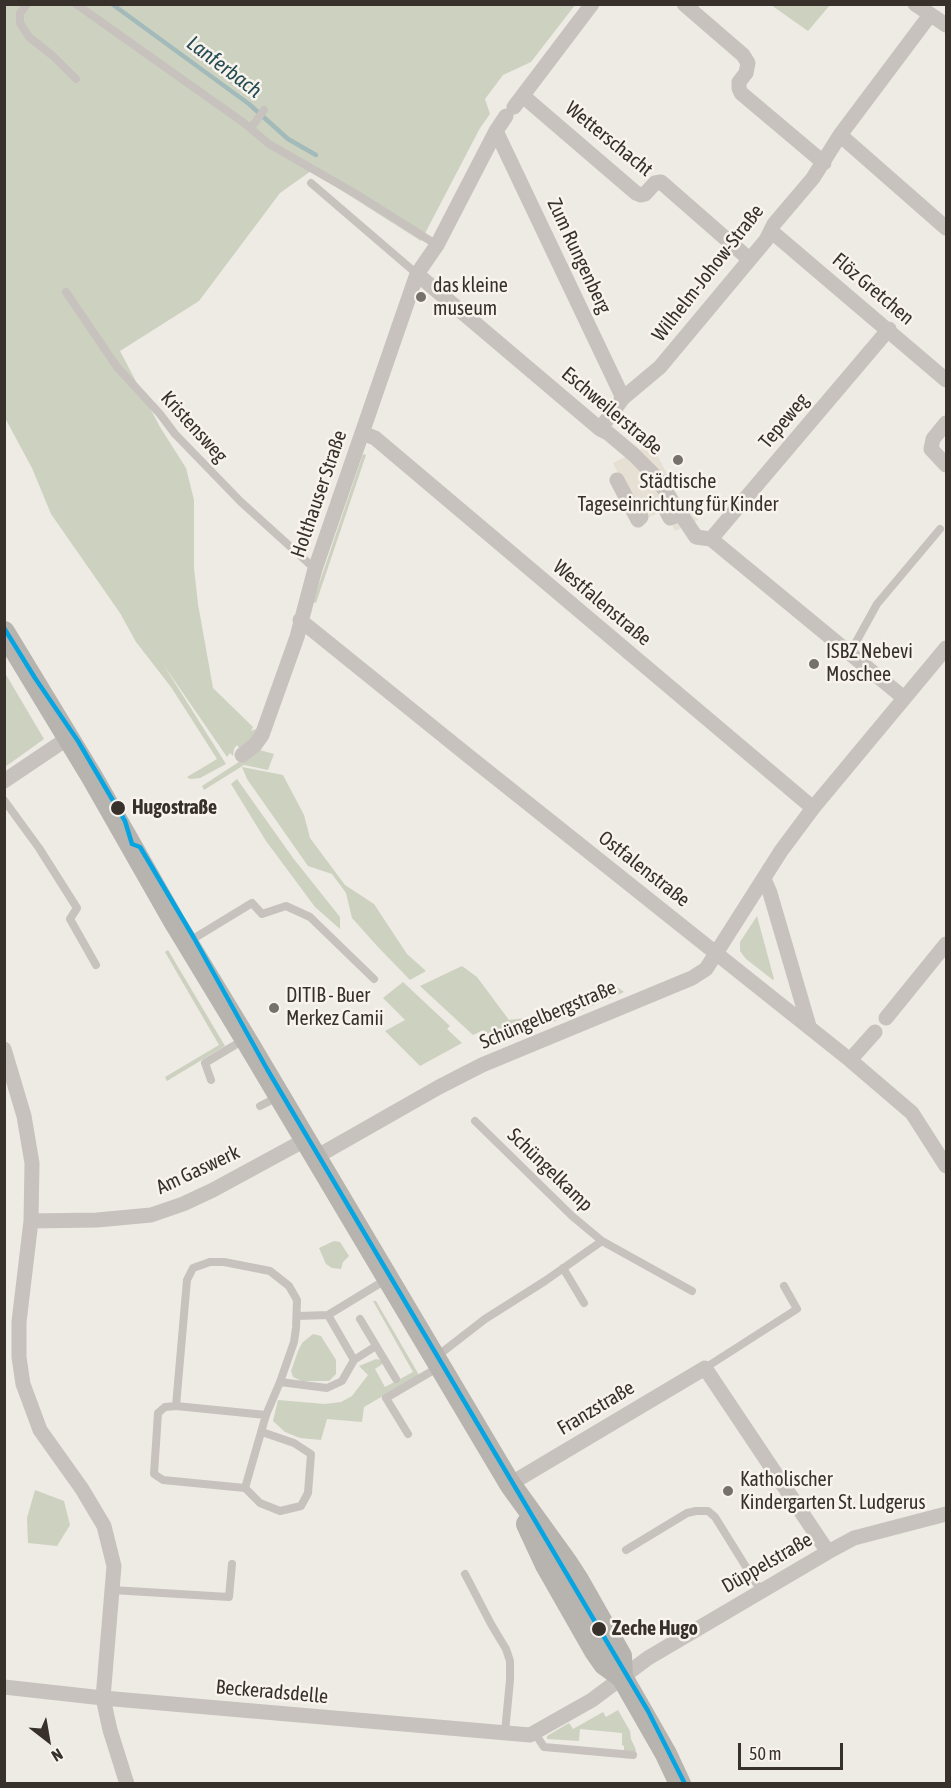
<!DOCTYPE html>
<meta charset="utf-8">
<style>
body{margin:0}
#map{position:relative;width:951px;height:1788px;overflow:hidden;background:#eeeae4;font-family:"Asap Condensed",sans-serif}
canvas{display:block}
.frame{position:absolute;inset:0;border:6px solid #37302b;pointer-events:none}
.north{position:absolute;left:18px;top:1710px;width:60px;height:60px;-webkit-text-stroke:4px #f8f4ed;paint-order:stroke;rotate:149deg;font-size:16px;font-weight:700;line-height:24px;text-align:center;color:#37302b}
.north::after{content:'';display:block;margin:auto;width:21px;height:27px;background:#37302b;clip-path:polygon(50% 0,100% 100%,50% 72%,0 100%)}
.scale{position:absolute;left:738px;top:1743px;width:105px;height:27px;box-sizing:border-box;border:3px solid #37302b;border-top:0;padding-left:8px;font-size:18px;line-height:21px;white-space:nowrap;color:#37302b;-webkit-text-stroke:4px #f8f4ed;paint-order:stroke}
</style>
<div id="map">
<canvas width="951" height="1788"></canvas>
<div class="frame"></div>
<div class="north">N</div>
<div class="scale">50 m</div>
</div>
<script>
const c = document.querySelector('canvas').getContext('2d');
c.lineJoin = 'round';
function fill(path, color) { c.fillStyle = color; c.fill(path, 'evenodd'); }
const toPath = rows => new Path2D(rows.map(r => 'M' + r).join(''));
function stroke(path, color, width, dash) { c.strokeStyle = color; c.lineWidth = width; c.lineCap = dash ? 'butt' : 'round'; c.setLineDash(dash || []); c.stroke(path); }
function drawText(font, color, halo, rows, align = 'center') {
  c.font = font + ' "Asap Condensed",sans-serif'; c.lineWidth = 5; c.setLineDash([]); c.textBaseline = 'middle'; c.strokeStyle = halo; c.fillStyle = color; for (const [text, x, y, turn = 0] of rows) {
    c.save(); c.translate(x, y); c.rotate((+turn || 0) * Math.PI / 180); c.textAlign = isNaN(turn) ? turn : align; if (halo) c.strokeText(text, 0, 0); c.fillText(text, 0, 0); c.restore();
  }
}
fill(toPath([
 [4,5,575,5,531,62,503,75,485,99,490,114,480,128,421,241,311,171,280,193,199,301,120,351,160,427,186,468,194,500,194,568,198,604,213,688,253,727,251,731,263,726,242,752,237,745,234,749,233,756,230,753,227,757,163,664,226,764,200,778,190,779,187,777,217,759,171,687,136,642,120,613,51,514,32,468,5,418],
 [771,5,830,5,808,31],
 [363,454,366,455,316,603,313,602],
 [5,673,44,739,5,767,4,767],
 [256,749,274,754,268,770,244,765,204,790,202,786,248,756],
 [242,767,283,775,304,815,310,838,345,885,374,904,407,954,426,971,410,980,378,947,352,918,346,893,332,874,308,866,247,779],
 [237,779,293,858,340,917,340,929,315,907,266,841,231,784],
 [757,916,774,979,773,980,746,959,740,951,740,942],
 [168,950,225,1046,167,1081,165,1077,219,1045,165,952],
 [462,966,477,977,509,1020,526,1018,617,987,624,992,564,1018,496,1042,483,1030,473,1035,420,986],
 [403,982,450,1026,447,1029,462,1043,420,1066,385,1031,405,1020,383,998],
 [334,1241,340,1242,349,1256,343,1262,341,1269,332,1268,326,1264,319,1248],
 [373,1301,376,1301,419,1375,364,1407,362,1422,327,1419,321,1440,300,1438,285,1432,273,1421,278,1400,325,1404,341,1402,352,1396,368,1375,359,1366,376,1359,381,1360,384,1363,375,1369,385,1387,413,1372],
 [313,1334,321,1336,336,1360,336,1374,329,1381,302,1381,293,1377,291,1371,298,1351,302,1343],
 [35,1490,64,1501,70,1525,57,1546,28,1543,27,1518],
 [618,1710,630,1731,631,1739,636,1750,635,1752,624,1751,624,1746,622,1745,622,1733,580,1729,579,1741,547,1739,547,1736,569,1723,573,1729,603,1712,606,1717]
]), '#cdd2c0');
fill(toPath([
 [652,444,680,501,687,498,698,520,675,531,672,525,669,526,663,513,668,508,644,520,635,508,648,501,634,507,613,463]
]), '#e6dfd3');
stroke(toPath([
 [112,4,249,104,288,139,316,155]
]), '#a3babb', 4.5);
stroke(toPath([
 [27,4,20,13,20,23,29,37,53,56,76,79],
 [76,4,244,123,269,144,356,194,437,245],
 [251,128,264,110],
 [311,183,417,274],
 [66,292,117,367,160,414,175,434,241,502,315,569],
 [850,653,877,604,940,529],
 [4,800,39,848,77,908,70,919,96,965],
 [188,942,252,903,262,914,286,906,310,917,374,979],
 [211,1080,205,1063,245,1039],
 [260,1106,278,1097],
 [475,1121,572,1216,602,1241],
 [210,1262,224,1262,270,1271,289,1286,297,1300,296,1328,294,1342,280,1382,266,1415,245,1488,163,1480,154,1474,158,1413,165,1407,176,1406,187,1280,193,1268,210,1262],
 [563,1268,584,1303],
 [297,1316,328,1315,387,1279],
 [360,1319,396,1379],
 [436,1357,485,1319,545,1281,602,1241,692,1291],
 [354,1360,376,1346],
 [705,1368,797,1309,784,1286],
 [280,1382,327,1388,342,1381,354,1360,328,1315],
 [176,1406,266,1415],
 [408,1434,386,1398,439,1367],
 [245,1488,260,1503,280,1511,301,1506,308,1493,311,1454,294,1443,262,1432],
 [626,1550,687,1513,696,1511,708,1511,715,1517,761,1591],
 [465,1574,491,1624,506,1649,510,1661,510,1680,505,1732],
 [112,1590,229,1597,232,1564],
 [534,1732,544,1747,633,1755]
]), '#c7c2bd', 8);
stroke(toPath([
 [684,4,743,55,748,63,746,73,739,82,739,88,741,93,824,163],
 [915,4,946,25],
 [523,96,636,193,641,195,645,194,655,183,661,182,749,259],
 [514,107,592,4],
 [496,131,623,398],
 [840,135,946,228],
 [771,231,946,380],
 [417,274,600,429,608,433,633,454,656,477,696,537,711,539,904,698],
 [946,423,933,439,931,449,946,465],
 [600,429,623,398,660,367,766,240,774,224,813,178,840,135,930,15],
 [362,433,375,438,813,808],
 [617,480,638,520,641,517],
 [666,510,670,518,673,517,668,506,672,504],
 [711,539,889,329],
 [300,620,466,754,850,1060,912,1113,946,1166],
 [242,755,255,745,262,735,297,637,315,569,417,274,437,245,496,131,506,116],
 [4,781,68,738],
 [764,879,770,893,809,1026],
 [886,1018,946,944],
 [4,1049,24,1116,32,1163,31,1221,19,1322,19,1357,23,1384,40,1430,82,1489,104,1526,114,1566,103,1698,110,1730,127,1784],
 [850,1060,875,1032],
 [316,1157,439,1087,482,1065,692,978,706,969,781,851,813,808,946,648],
 [31,1221,97,1220,151,1215,183,1204,213,1190,305,1140],
 [510,1484,705,1368,828,1552],
 [4,1687,103,1698,530,1735,592,1700,648,1658,828,1552,854,1538,946,1514]
]), '#c7c2bd', 15);
stroke(toPath([
 [4,632,92,777,174,921,248,1043,510,1484,567,1563,578,1580,621,1656,622,1677,666,1754,680,1784],
 [527,1524,546,1565,595,1651,604,1664,622,1677]
]), '#b7b3ae', 22);
stroke(toPath([
 [4,628,35,678,78,741,125,821,132,844,140,847,194,938,267,1069,648,1711,685,1784]
]), '#06a5e2', 4.5);
for (const [x, y, r, color] of [
 [421,297,6,"#77716c"],
 [678,460,6,"#77716c"],
 [814,664,6,"#77716c"],
 [118,808,8,"#37302b"],
 [274,1008,6,"#77716c"],
 [728,1491,6,"#77716c"],
 [599,1629,8,"#37302b"]
]) { const dot = new Path2D(); dot.arc(x, y, r, 0, 2 * Math.PI); c.fillStyle = color; c.fill(dot); stroke(dot, '#f8f4ed', 2); }
drawText('20px', '#37302b', '#f8f4ed', [
 ["Wetterschacht",609,139,39],
 ["Zum Rungenberg",579,256,65],
 ["Wilhelm-Johow-Straße",708,273,-52],
 ["Flöz Gretchen",873,289,40],
 ["Eschweilerstraße",612,411,40],
 ["Tepeweg",784,421,-50],
 ["Kristensweg",194,427,48],
 ["Holthauser Straße",319,494,-71],
 ["Westfalenstraße",602,603,40],
 ["Ostfalenstraße",644,869,38],
 ["Schüngelbergstraße",548,1015,-23],
 ["Am Gaswerk",198,1170,-25],
 ["Schüngelkamp",550,1170,44],
 ["Franzstraße",596,1408,-31],
 ["Düppelstraße",767,1563,-30],
 ["Beckeradsdelle",272,1692,5]
]);
drawText('20px', '#37302b', '#f8f4ed', [
 ["das kleine",433,286],
 ["museum",433,309],
 ["Städtische",678,482,"center"],
 ["Tageseinrichtung für Kinder",678,505,"center"],
 ["ISBZ Nebevi",826,652],
 ["Moschee",826,675],
 ["DITIB - Buer",286,996],
 ["Merkez Camii",286,1019],
 ["Katholischer",740,1480],
 ["Kindergarten St. Ludgerus",740,1503]
], 'left');
drawText('bold 20px', '#37302b', '#f8f4ed', [
 ["Hugostraße",132,808],
 ["Zeche Hugo",612,1629]
], 'left');
drawText('italic 21px', '#264c54', '#f8f4ed', [
 ["Lanferbach",224,67,37]
]);
</script>
